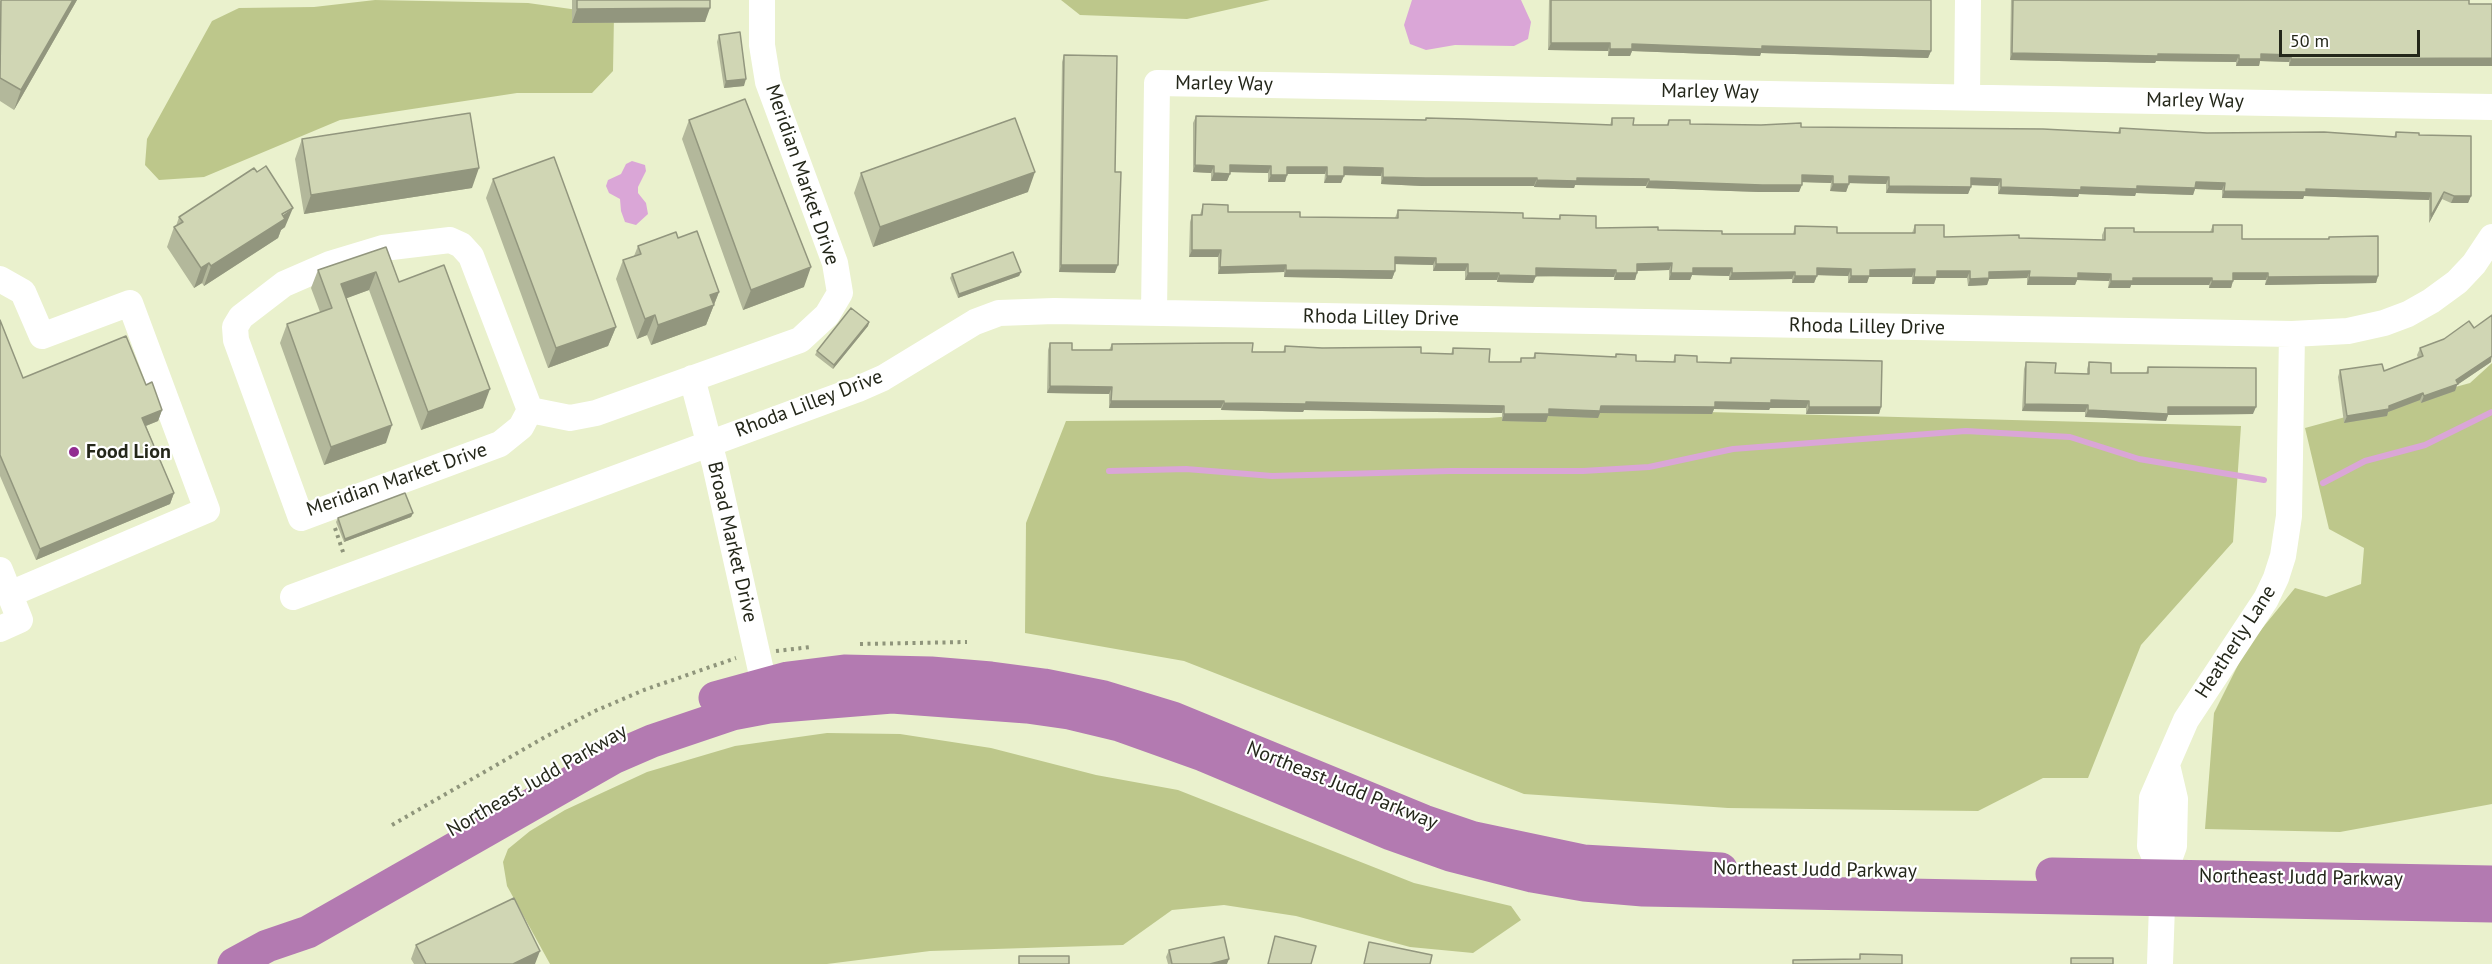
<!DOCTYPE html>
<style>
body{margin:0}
#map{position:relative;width:2492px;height:964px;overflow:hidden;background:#eaf1cd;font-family:"PT Sans",sans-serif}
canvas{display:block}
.scale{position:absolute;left:2279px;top:30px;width:141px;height:27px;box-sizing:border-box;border:3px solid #24271a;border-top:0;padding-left:8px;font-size:18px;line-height:21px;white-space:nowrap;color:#24271a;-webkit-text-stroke:4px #fff;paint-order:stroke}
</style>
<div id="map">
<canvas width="2492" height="964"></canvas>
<div class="scale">50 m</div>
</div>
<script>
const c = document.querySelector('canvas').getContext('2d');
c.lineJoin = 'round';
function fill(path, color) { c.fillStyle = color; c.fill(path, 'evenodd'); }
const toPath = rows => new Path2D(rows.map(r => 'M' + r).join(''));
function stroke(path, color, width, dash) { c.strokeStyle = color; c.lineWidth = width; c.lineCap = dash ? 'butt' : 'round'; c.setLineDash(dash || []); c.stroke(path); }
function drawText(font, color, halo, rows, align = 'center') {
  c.font = font + ' "PT Sans",sans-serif'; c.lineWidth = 4.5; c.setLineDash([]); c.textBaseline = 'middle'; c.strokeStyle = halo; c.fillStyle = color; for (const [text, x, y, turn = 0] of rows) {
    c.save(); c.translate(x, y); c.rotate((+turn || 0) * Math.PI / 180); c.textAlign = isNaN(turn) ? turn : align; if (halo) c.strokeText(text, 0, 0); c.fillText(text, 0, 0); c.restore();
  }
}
fill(toPath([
 [375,0,528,3,614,15,613,71,592,93,517,93,340,120,204,177,159,180,145,165,147,139,212,21,239,8,314,7],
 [1061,0,1270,0,1187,19,1080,15],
 [2492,363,2492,804,2340,832,2205,829,2214,713,2247,647,2295,588,2326,597,2361,584,2364,548,2329,529,2305,428,2470,383],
 [1593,409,2241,426,2233,542,2141,645,2088,778,2043,778,1978,811,1728,808,1524,794,1184,661,1025,633,1026,523,1066,421,1489,418],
 [827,733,900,734,991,748,1096,775,1178,790,1414,883,1511,906,1521,920,1473,953,1410,947,1296,916,1224,905,1172,910,1123,945,930,951,827,964,550,964,507,886,503,862,508,849,530,831,565,810,647,772,735,746]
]), '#bdc78b');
fill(toPath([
 [1412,0,1521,0,1531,22,1528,39,1514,46,1455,45,1426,50,1410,44,1404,25],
 [632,161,645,165,646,171,638,187,638,193,646,203,648,214,636,225,625,222,621,211,620,199,609,193,606,186,608,180,621,174,626,164]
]), '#daa6d7');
stroke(toPath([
 [1109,471,1186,469,1272,476,1450,471,1583,471,1649,467,1733,449,1966,431,2070,437,2139,459,2264,480],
 [2323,483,2365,461,2425,445,2492,412]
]), '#daa6d7', 6);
stroke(toPath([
 [335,528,344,555],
 [860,644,967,642],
 [776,651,811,647],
 [392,825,545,737,595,711,644,690,736,658]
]), '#8f957b', 4, [3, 4.5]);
stroke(toPath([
 [1967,97,1968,0],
 [0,279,23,292,42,336,130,303,207,510,10,594],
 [1154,313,1157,83,2492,107],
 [692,378,715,465,768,702],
 [530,410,521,427,500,444,301,518,236,340,235,327,241,317,284,284,330,264,383,248,450,240,461,245,471,256,530,410,570,418,596,413,800,340,827,315,840,293,835,263,768,82,762,45,762,0],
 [0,570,20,620,0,629],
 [293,597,858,389,883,378,975,322,999,313,1054,311,2292,334,2348,331,2384,323,2408,314,2431,301,2457,282,2474,264,2492,237],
 [2163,876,2150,846,2152,798,2186,720,2266,599,2276,578,2283,556,2289,516,2292,334],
 [2160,964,2163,876,2174,846,2175,799,2167,765]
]), '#fff', 26);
stroke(toPath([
 [715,698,788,678,844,671,931,673,991,678,1044,685,1104,697,1173,718,1424,821,1474,838,1583,861,1721,869],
 [2052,874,2492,882],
 [234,964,267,946,308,932,615,757,652,741,732,714,769,707,892,697,1027,707,1069,713,1119,725,1203,755,1391,834,1450,855,1532,876,1584,885,1643,890,2492,906]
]), '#b37ab1', 33);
fill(toPath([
 [77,0,14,110,0,101,0,1],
 [572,0,710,0,705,22,572,23],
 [1549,0,1931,0,1931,51,1928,58,1761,53,1760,56,1632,51,1630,56,1608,56,1608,51,1548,50],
 [2011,0,2458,0,2469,4,2492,4,2492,66,2289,66,2289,62,2260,61,2259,66,2236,66,2236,62,2156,61,2155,63,2010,60],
 [719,35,744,86,724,88,717,42],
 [1064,55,1115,172,1115,273,1059,272,1062,62],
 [1196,116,1425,120,1426,118,1610,125,1612,118,1633,125,1667,125,1669,120,1690,124,1801,127,2118,132,2120,128,2207,133,2394,137,2396,132,2419,135,2471,196,2468,203,2451,203,2442,199,2429,223,2429,200,2304,196,2303,199,2222,198,2222,190,2195,189,2193,195,2136,193,2135,196,2079,194,2078,197,1998,194,1998,186,1971,185,1968,194,1886,193,1886,184,1849,183,1846,192,1830,191,1831,183,1802,182,1799,192,1759,192,1646,188,1646,186,1575,185,1574,188,1534,187,1534,186,1422,186,1381,184,1381,176,1344,175,1341,183,1324,183,1325,174,1287,174,1285,182,1268,182,1268,173,1230,172,1227,181,1211,181,1211,173,1193,172,1193,123],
 [689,120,804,287,743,310,682,139],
 [302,139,472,188,304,214,295,159],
 [861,173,1028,192,873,247,854,193],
 [493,179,616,327,608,346,548,368,486,198],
 [1203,204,1228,212,1300,217,1395,218,1398,210,1523,218,1559,219,1560,215,1596,228,1658,230,1722,234,1793,234,1795,226,1837,233,1912,233,1915,225,1944,237,2102,240,2102,235,2105,228,2134,232,2210,232,2213,225,2242,239,2328,239,2329,237,2378,276,2376,283,2265,285,2266,280,2233,280,2231,288,2209,288,2209,285,2131,285,2130,288,2108,288,2109,281,2077,280,2075,285,2027,285,2027,278,1989,279,1987,285,1968,286,1967,278,1936,278,1934,284,1912,284,1912,277,1869,277,1867,283,1848,283,1848,276,1817,275,1814,283,1792,283,1792,279,1729,280,1729,276,1692,275,1690,280,1669,280,1669,270,1637,271,1635,280,1614,280,1614,277,1536,276,1533,283,1497,282,1497,280,1465,280,1465,271,1433,271,1433,265,1395,264,1395,271,1392,279,1284,277,1284,272,1218,274,1218,257,1189,257,1190,222,1192,215,1200,215],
 [179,217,285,227,281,230,278,238,204,286,202,283,194,288,167,247,174,227,176,226],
 [678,238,719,292,706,325,651,345,647,335,637,339,616,279,623,260,634,256,638,246],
 [386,247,399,282,483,408,421,430,369,290,346,298,386,443,324,465,280,343,287,324,320,312,311,288,318,270],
 [1021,272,1019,276,958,298,950,278,952,274],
 [0,320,23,378,146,385,162,410,158,421,146,426,174,493,170,504,36,560,0,476],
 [869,322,868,326,833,369,815,355,817,351],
 [1050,343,1072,350,1109,350,1112,344,1252,352,1283,352,1285,346,1421,353,1451,354,1453,348,1489,362,1520,362,1521,358,1533,358,1535,353,1615,357,1616,354,1636,361,1673,362,1675,355,1697,362,1729,363,1731,358,1881,407,1879,414,1806,414,1806,408,1770,408,1769,410,1714,409,1712,414,1600,413,1598,418,1548,416,1546,422,1502,421,1502,413,1304,410,1303,412,1221,410,1221,408,1109,408,1109,394,1047,393,1048,350],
 [2420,348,2491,362,2457,385,2455,391,2421,403,2420,400,2388,412,2387,416,2344,423,2338,377,2340,370,2384,371,2418,358,2417,355],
 [2026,362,2055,373,2087,374,2087,369,2089,362,2111,373,2146,373,2148,367,2253,414,2168,415,2166,421,2085,417,2085,412,2022,411,2024,369],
 [413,513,411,517,344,542,336,522,338,518],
 [416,945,535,964,414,964,411,959],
 [1169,950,1227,964,1168,964,1166,957]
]), '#b3b89b');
fill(toPath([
 [73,0,77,0,14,110,21,90],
 [710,8,705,22,572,23,577,9],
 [1551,43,1610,43,1608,51,1548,50],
 [1632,44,1762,46,1931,51,1928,58,1761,53,1760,56,1632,51,1630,56,1608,56,1610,49],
 [2012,53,2158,54,2239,55,2236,62,2156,61,2155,63,2010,60],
 [2261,54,2291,55,2289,62,2260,61,2259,66,2236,66,2239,59],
 [2492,58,2492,66,2289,66,2291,59],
 [746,79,744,86,724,88,726,81],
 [1195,165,1214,166,1211,173,1193,172],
 [1230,165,1271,166,1268,173,1227,172],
 [1287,167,1327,167,1325,174,1285,174],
 [1344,167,1383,168,1381,176,1341,175],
 [479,168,472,188,304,214,311,195],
 [1035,172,1028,192,873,247,880,227],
 [1214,173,1230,174,1227,181,1211,181],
 [1271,175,1287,175,1285,182,1268,182],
 [1802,175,1833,176,1831,183,1799,182],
 [1327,176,1344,176,1341,183,1324,183],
 [1849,176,1889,177,1886,184,1846,183],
 [1383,177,1537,178,1534,186,1422,186,1381,184],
 [1577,178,1649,179,1646,186,1575,185,1574,188,1534,187,1537,180],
 [1971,178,2001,179,1998,186,1968,185],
 [1649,181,1802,185,1799,192,1759,192,1646,188],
 [2196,182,2225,183,2222,190,2195,189,2193,195,2136,193,2135,196,2079,194,2078,197,1998,194,2001,187,2137,186],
 [1833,184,1849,184,1846,192,1830,191],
 [1889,186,1971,187,1968,194,1886,193],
 [2306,189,2431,193,2429,200,2304,196,2303,199,2222,198,2224,191],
 [2444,192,2442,199,2429,223,2431,216],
 [2454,196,2471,196,2468,203,2451,203],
 [293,208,285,227,281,230,278,238,204,286,211,266],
 [1192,250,1221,250,1218,257,1189,257],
 [1395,257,1436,258,1433,265,1392,264],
 [209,263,202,283,194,288,201,268],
 [1672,263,1669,270,1634,271,1637,264],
 [1436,264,1468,264,1465,271,1433,271],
 [1061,265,1118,265,1115,273,1059,272],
 [1286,265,1284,272,1218,274,1220,267],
 [811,267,804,287,743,310,751,290],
 [1536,268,1616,270,1614,277,1533,276],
 [1693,268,1732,268,1729,276,1692,275,1690,280,1669,280,1671,273],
 [1817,268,1851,269,1848,276,1814,275],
 [1915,269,1912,277,1869,277,1867,283,1848,283,1851,276,1870,270],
 [1286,270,1395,271,1392,279,1284,277],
 [1937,271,1970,271,1967,278,1936,278,1934,284,1912,284,1914,277],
 [2030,271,2027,278,1989,279,1987,285,1968,286,1970,279,1989,272],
 [376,272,369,290,334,303,341,284],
 [1021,272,1019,276,958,298,959,294],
 [1795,272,1792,279,1729,280,1732,273],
 [1468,273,1499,273,1497,280,1465,280],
 [1616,273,1637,273,1635,280,1614,280],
 [2078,273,2111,274,2109,281,2077,280,2075,285,2027,285,2029,277],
 [2233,273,2268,273,2266,280,2231,280],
 [1499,275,1536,276,1533,283,1497,282],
 [1795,276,1817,276,1814,283,1792,283],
 [2378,276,2376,283,2265,285,2268,277],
 [2133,278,2212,278,2209,285,2131,285,2130,288,2108,288,2111,281],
 [2212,281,2233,281,2231,288,2209,288],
 [719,292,706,325,651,345,658,325,710,295],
 [655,315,647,335,637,339,645,319],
 [869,322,868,326,833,369,834,365],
 [616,327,608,346,548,368,556,348],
 [2492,354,2491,362,2457,385,2455,391,2421,403,2424,396,2456,380],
 [1050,386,1112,387,1109,394,1047,393],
 [490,389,483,408,421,430,428,412],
 [2423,393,2420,400,2388,412,2387,416,2344,423,2347,416,2389,406],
 [1771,400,1809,401,1806,408,1770,408,1769,410,1714,409,1712,414,1600,413,1598,418,1548,416,1546,422,1502,421,1504,414,1549,409,1601,406],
 [1111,401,1224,401,1221,408,1109,408],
 [1306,402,1504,406,1502,413,1304,410,1303,412,1221,410,1224,403],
 [2025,404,2088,405,2085,412,2022,411],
 [1809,407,1881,407,1879,414,1806,414],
 [2168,407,2256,407,2253,414,2168,415,2166,421,2085,417,2088,410],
 [162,410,158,421,138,429,142,418],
 [392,425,386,443,324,465,331,447],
 [174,493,170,504,36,560,40,549],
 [413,513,411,517,344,542,345,539],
 [540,951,535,964,513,964],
 [1229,959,1227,964,1210,964]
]), '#92967e');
const building = toPath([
 [1,0,73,0,21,90,0,78,1,0],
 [577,0,710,0,710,8,577,9,577,0],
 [1551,0,1931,0,1931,51,1762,46,1762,49,1632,44,1632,49,1610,49,1610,43,1551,43,1551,0],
 [2013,0,2469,0,2469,4,2492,4,2492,58,2291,59,2291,55,2261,54,2261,59,2239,59,2239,55,2158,54,2158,56,2012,53,2013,0],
 [740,32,746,79,726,81,719,35,740,32],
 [1064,55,1117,56,1115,172,1121,172,1118,265,1061,265,1064,55],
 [745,99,811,267,751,290,689,120,745,99],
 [470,113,479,168,311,195,302,139,470,113],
 [1196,116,1426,120,1426,118,1465,119,1612,125,1612,118,1634,118,1633,125,1668,125,1669,120,1690,120,1690,124,1761,125,1801,123,1801,127,2043,129,2120,133,2120,128,2207,133,2324,132,2396,137,2396,132,2419,133,2419,135,2471,136,2471,196,2454,196,2444,192,2431,216,2431,193,2306,189,2306,192,2224,191,2225,183,2196,182,2195,188,2137,186,2137,189,2081,187,2081,190,2001,187,2001,179,1971,178,1971,187,1889,186,1889,177,1849,176,1849,184,1833,184,1833,176,1802,175,1802,185,1762,185,1649,181,1649,179,1577,178,1577,181,1537,180,1537,178,1425,178,1383,177,1383,168,1344,167,1344,176,1327,176,1327,167,1287,167,1287,175,1271,175,1271,166,1230,165,1230,174,1214,173,1214,166,1195,165,1196,116],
 [1015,118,1035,172,880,227,861,173,1015,118],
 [554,157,616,327,556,348,493,179,554,157],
 [266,166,293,208,282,214,285,219,211,266,209,263,201,268,174,227,183,222,179,217,254,168,257,172,266,166],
 [1203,204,1228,205,1228,212,1300,212,1300,217,1398,218,1398,210,1523,213,1523,218,1560,219,1560,215,1596,216,1596,228,1658,227,1658,230,1722,231,1722,234,1795,234,1795,226,1837,227,1837,233,1915,233,1915,225,1944,225,1944,237,2019,235,2019,238,2105,240,2105,228,2134,228,2134,232,2213,232,2213,225,2242,225,2242,239,2329,239,2329,237,2378,236,2378,276,2268,277,2268,273,2233,273,2233,281,2212,281,2212,278,2133,278,2133,281,2111,281,2111,274,2078,273,2078,278,2029,277,2030,271,1989,272,1989,278,1970,279,1970,271,1937,271,1937,277,1914,277,1915,269,1870,270,1870,276,1851,276,1851,269,1817,268,1817,276,1795,276,1795,272,1732,273,1732,268,1693,268,1693,273,1671,273,1672,263,1637,264,1637,273,1616,273,1616,270,1536,268,1536,276,1499,275,1499,273,1468,273,1468,264,1436,264,1436,258,1395,257,1395,271,1286,270,1286,265,1220,267,1221,250,1192,250,1192,215,1202,215,1203,204],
 [697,231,719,292,710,295,714,305,658,325,655,315,645,319,623,260,641,254,638,246,676,232,678,238,697,231],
 [386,247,399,282,444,265,490,389,428,412,376,272,341,284,392,425,331,447,287,324,332,308,318,270,386,247],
 [1013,252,1021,272,959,294,952,274,1013,252],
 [851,308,869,322,834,365,817,351,851,308],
 [2492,315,2492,356,2456,380,2458,384,2424,396,2423,393,2389,406,2389,409,2347,416,2340,370,2382,364,2384,371,2423,356,2420,348,2444,339,2469,321,2474,328,2492,315],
 [0,320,23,378,126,336,146,385,152,382,162,410,142,418,174,493,40,549,0,455,0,320],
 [1050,343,1072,343,1072,350,1112,350,1112,344,1225,343,1253,343,1252,352,1285,352,1285,346,1322,348,1421,347,1421,353,1453,354,1453,348,1490,349,1489,362,1521,362,1521,358,1535,358,1535,353,1616,357,1616,354,1636,355,1636,361,1675,362,1675,355,1697,356,1697,362,1731,363,1731,358,1882,361,1881,407,1809,407,1809,401,1771,400,1771,403,1715,402,1715,407,1601,406,1600,411,1549,409,1549,414,1504,414,1504,406,1306,402,1306,404,1224,403,1224,401,1111,401,1112,387,1050,386,1050,343],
 [2026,362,2056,363,2055,373,2089,374,2089,362,2111,363,2111,373,2148,373,2148,367,2256,368,2256,407,2168,407,2168,414,2088,410,2088,405,2025,404,2026,362],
 [405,493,413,513,345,539,338,518,405,493],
 [514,898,540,951,513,964,426,964,416,945,514,898],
 [1275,936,1316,946,1311,964,1268,964,1275,936],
 [1224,937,1229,959,1210,964,1172,964,1169,950,1224,937],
 [1369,942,1432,955,1430,964,1364,964,1369,942],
 [1860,954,1902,955,1902,964,1793,964,1793,960,1860,959,1860,954],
 [1019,956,1069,956,1069,964,1019,964,1019,956],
 [2071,958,2113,958,2113,964,2071,964,2071,958]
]);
fill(building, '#d0d6b4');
stroke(building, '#92967e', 1.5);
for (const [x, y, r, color] of [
 [74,452,6,"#922c91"]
]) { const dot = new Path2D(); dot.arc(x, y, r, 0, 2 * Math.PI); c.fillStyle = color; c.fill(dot); stroke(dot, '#fff', 2); }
drawText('20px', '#24271a', '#fff', [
 ["Marley Way",1224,84,1],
 ["Marley Way",1710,92,1],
 ["Marley Way",2195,101,1],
 ["Meridian Market Drive",802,175,71],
 ["Rhoda Lilley Drive",1381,318,1],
 ["Rhoda Lilley Drive",1867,327,1],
 ["Rhoda Lilley Drive",809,404,-21],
 ["Meridian Market Drive",397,480,-19],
 ["Broad Market Drive",732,542,77],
 ["Heatherly Lane",2236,642,-57],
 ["Northeast Judd Parkway",537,781,-30],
 ["Northeast Judd Parkway",1342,786,22],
 ["Northeast Judd Parkway",1815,870,1],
 ["Northeast Judd Parkway",2301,878,1]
]);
drawText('bold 20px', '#24271a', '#fff', [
 ["Food Lion",86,452]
], 'left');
</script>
